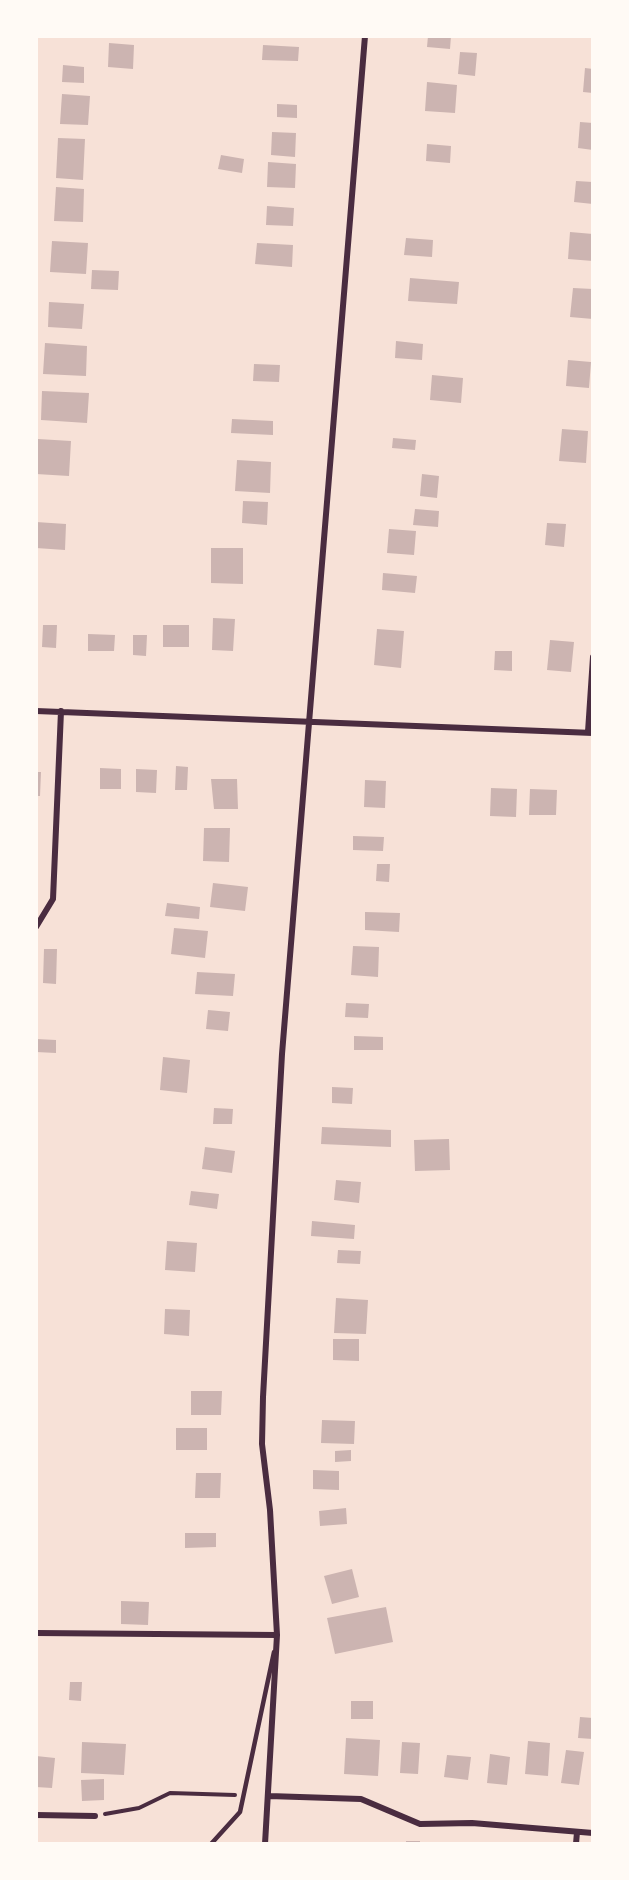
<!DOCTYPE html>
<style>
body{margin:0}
#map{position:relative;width:629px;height:1880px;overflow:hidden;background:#f7e1d7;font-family:Barlow,sans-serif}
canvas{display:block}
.frame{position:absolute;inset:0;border:38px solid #fffaf5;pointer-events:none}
</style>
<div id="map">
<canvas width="629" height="1880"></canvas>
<div class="frame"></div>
</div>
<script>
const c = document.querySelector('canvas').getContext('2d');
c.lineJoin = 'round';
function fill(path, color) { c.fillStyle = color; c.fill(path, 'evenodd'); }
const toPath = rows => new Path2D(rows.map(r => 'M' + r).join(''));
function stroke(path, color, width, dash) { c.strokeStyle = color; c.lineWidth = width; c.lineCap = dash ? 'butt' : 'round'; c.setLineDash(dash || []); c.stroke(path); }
fill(toPath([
 [428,36,451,36,450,49,427,47],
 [109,43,134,45,133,69,108,67],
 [263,45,299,47,298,61,262,60],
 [460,52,477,53,475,76,458,74],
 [63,65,84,67,84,83,62,82],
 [585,68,593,69,593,93,583,92],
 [427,82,457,85,455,113,425,111],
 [62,94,90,96,88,125,60,124],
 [277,104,297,105,297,118,277,117],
 [580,122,593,123,593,150,578,148],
 [272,132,296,133,295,157,271,155],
 [58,138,85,139,83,180,56,178],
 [427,144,451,146,450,163,426,161],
 [221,155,244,159,242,173,218,169],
 [268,162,296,164,295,188,267,187],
 [576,181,593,182,593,204,574,202],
 [56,187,84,189,83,222,54,221],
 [267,206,294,208,293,226,266,225],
 [570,232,593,234,593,261,568,259],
 [406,238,433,240,432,257,404,255],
 [52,241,88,243,86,274,50,272],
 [257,243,293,245,292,267,255,264],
 [92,270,119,271,118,290,91,289],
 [410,278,459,282,457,304,408,301],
 [573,288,593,289,593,319,570,317],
 [49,302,84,304,82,329,48,327],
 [396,341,423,344,422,360,395,358],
 [45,343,87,346,86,376,43,374],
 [568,360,591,362,589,388,566,386],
 [254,364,280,365,279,382,253,381],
 [432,375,463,378,461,403,430,400],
 [42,391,89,393,87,423,41,420],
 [232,419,273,421,273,435,231,433],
 [562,429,588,431,586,463,559,461],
 [393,438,416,440,415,450,392,448],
 [38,439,71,441,69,476,36,474],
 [237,460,271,462,270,493,235,491],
 [422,474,439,476,437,498,420,496],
 [243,501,268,502,267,525,242,523],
 [415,509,439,511,438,527,413,525],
 [36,522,66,524,65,550,36,548],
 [547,523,566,524,564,547,545,545],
 [389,529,416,531,414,555,387,553],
 [211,548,243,548,243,584,211,583],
 [383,573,417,576,415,593,382,590],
 [213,618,235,619,233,651,212,650],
 [43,625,57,625,56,648,42,647],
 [163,625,189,625,189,647,163,647],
 [377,629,404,631,401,668,374,665],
 [88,634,115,635,114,651,88,651],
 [133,635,147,635,146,656,133,655],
 [550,640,574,642,571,672,547,670],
 [495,651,512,651,512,671,494,670],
 [176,766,188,767,187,790,175,790],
 [100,768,121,769,121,789,100,789],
 [136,769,157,770,156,793,136,792],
 [36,772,41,772,40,796,36,796],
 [211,779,237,779,238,809,214,809],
 [365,780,386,781,385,808,364,807],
 [491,788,517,789,516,817,490,816],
 [530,789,557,790,556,815,529,815],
 [204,828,230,828,229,862,203,861],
 [353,836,384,837,383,851,353,850],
 [377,864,390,864,389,882,376,881],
 [213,883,248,887,245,911,210,907],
 [167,903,200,907,199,919,165,916],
 [365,912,400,913,399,932,365,930],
 [174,928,208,931,205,958,171,954],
 [353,946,379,947,378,977,351,975],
 [44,949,57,949,56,984,43,983],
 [197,972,235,974,233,996,195,994],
 [346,1003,369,1004,368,1018,345,1017],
 [208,1010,230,1012,228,1031,206,1029],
 [354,1036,383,1037,383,1050,354,1050],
 [36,1039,56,1040,56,1053,36,1052],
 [163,1057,190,1060,187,1093,160,1090],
 [332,1087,353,1088,352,1104,332,1103],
 [214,1108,233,1109,232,1124,213,1124],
 [322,1127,391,1130,391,1147,321,1144],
 [449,1139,450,1170,415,1171,414,1140],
 [205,1147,235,1151,232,1173,202,1169],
 [336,1180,361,1182,359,1203,334,1200],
 [191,1191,219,1194,217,1209,189,1205],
 [312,1221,355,1225,354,1239,311,1236],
 [167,1241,197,1243,195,1272,165,1270],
 [338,1250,361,1251,360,1264,337,1263],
 [336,1298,368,1300,366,1334,334,1333],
 [165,1309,190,1310,189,1336,164,1334],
 [333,1339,359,1339,359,1361,333,1360],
 [191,1391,222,1391,221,1415,191,1415],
 [322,1420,355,1421,354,1444,321,1443],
 [176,1428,207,1428,207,1450,176,1450],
 [351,1450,351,1461,335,1462,335,1451],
 [313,1470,339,1471,339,1490,313,1489],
 [196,1473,221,1473,220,1498,195,1498],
 [346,1508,347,1524,320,1526,319,1511],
 [185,1533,216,1533,216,1547,185,1548],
 [352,1569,359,1597,332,1604,324,1576],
 [121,1601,149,1602,148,1625,121,1624],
 [386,1607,393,1642,335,1654,327,1618],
 [70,1682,82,1682,81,1701,69,1700],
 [351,1701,373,1701,373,1719,351,1719],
 [580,1717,593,1718,593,1739,578,1738],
 [346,1738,380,1740,378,1776,344,1774],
 [528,1741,550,1743,548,1776,525,1774],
 [82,1742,126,1744,124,1775,81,1773],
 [402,1742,420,1743,418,1774,400,1773],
 [566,1750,584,1752,579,1785,561,1783],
 [490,1754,510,1757,507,1785,487,1783],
 [447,1755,471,1757,468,1780,444,1777],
 [36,1756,55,1758,52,1788,36,1787],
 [104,1779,104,1800,82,1801,81,1780],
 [406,1841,420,1841,420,1844,406,1844]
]), '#ccb4b1');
stroke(toPath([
 [105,1814,139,1808,170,1793,235,1795]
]), '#4a2c40', 4);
stroke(toPath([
 [211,1844,240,1812,274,1652]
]), '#4a2c40', 4.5);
stroke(toPath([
 [36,711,593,733],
 [588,732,593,657],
 [36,927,53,899,61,711],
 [36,1633,277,1635],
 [269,1796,361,1799,420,1824,472,1823,593,1833],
 [36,1815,95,1816],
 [265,1844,277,1635,270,1510,262,1444,263,1397,282,1054,365,36],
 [576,1844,577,1832]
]), '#4a2c40', 6);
</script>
